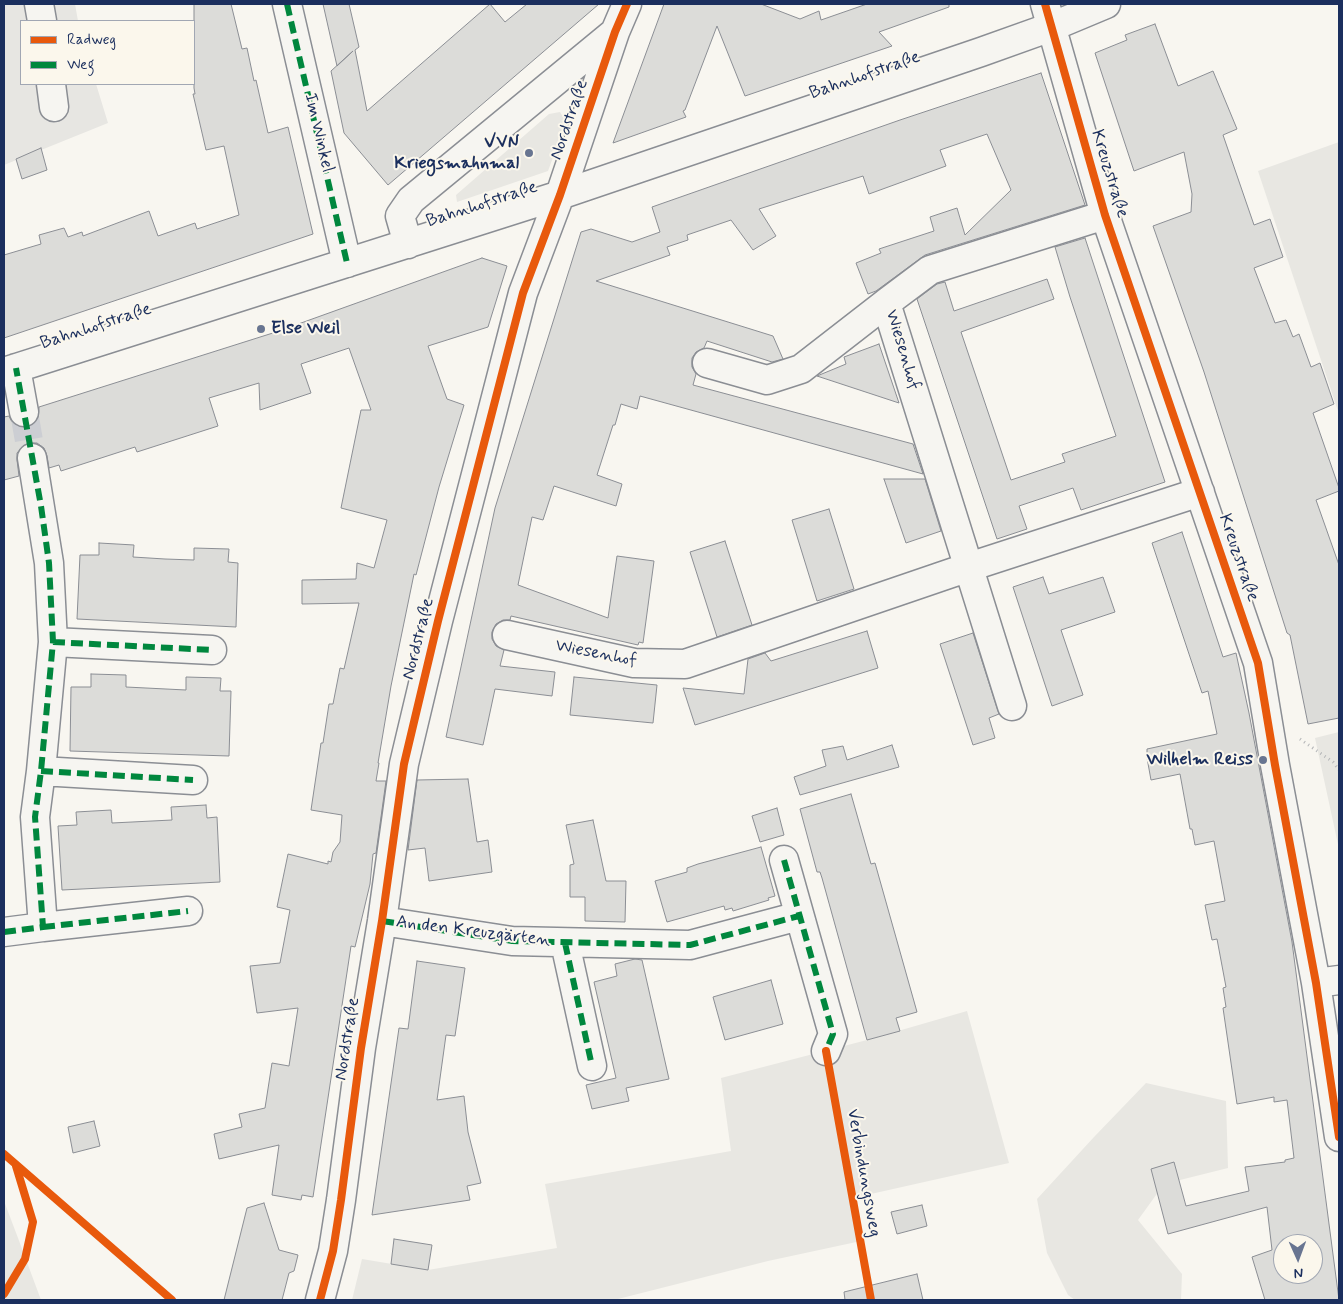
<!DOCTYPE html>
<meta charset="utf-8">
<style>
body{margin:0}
#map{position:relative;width:1343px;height:1304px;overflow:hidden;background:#f8f6f0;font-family:Mynerve,sans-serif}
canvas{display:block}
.frame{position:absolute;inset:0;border:5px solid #1b2f5e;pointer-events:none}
.legend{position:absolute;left:20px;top:20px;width:175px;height:65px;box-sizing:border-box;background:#fbf7ec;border:1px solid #a1a7b3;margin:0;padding:6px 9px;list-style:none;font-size:15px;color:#1b2f5e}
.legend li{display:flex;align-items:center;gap:10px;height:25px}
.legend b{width:25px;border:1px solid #a1a7b3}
.north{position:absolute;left:1273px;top:1234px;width:50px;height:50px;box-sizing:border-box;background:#fbf7ec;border:1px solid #a1a7b3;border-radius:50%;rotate:178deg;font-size:14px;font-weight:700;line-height:20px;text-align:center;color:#1b2f5e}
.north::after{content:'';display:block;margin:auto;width:18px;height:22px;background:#687591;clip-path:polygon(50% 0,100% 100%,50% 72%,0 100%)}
</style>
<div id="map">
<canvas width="1343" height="1304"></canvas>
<div class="frame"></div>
<ul class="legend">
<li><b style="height:6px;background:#e8590c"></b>Radweg</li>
<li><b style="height:6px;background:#00873e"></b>Weg</li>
</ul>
<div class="north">N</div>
</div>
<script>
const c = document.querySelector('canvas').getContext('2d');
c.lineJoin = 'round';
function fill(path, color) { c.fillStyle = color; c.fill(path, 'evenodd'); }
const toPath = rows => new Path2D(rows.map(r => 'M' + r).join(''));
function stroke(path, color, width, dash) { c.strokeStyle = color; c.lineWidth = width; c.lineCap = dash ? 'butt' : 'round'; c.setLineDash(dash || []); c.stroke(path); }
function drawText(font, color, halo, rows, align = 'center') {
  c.font = font + ' Mynerve,sans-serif'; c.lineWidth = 4; c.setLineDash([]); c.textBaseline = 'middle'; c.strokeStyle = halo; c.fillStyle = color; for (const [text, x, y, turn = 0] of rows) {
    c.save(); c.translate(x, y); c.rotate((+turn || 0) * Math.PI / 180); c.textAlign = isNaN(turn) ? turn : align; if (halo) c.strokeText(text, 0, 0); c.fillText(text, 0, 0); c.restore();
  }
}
fill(toPath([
 [4,4,75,4,78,21,21,21,21,84,96,84,108,123,4,165]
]), '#e7e6e2');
fill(toPath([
 [560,112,566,122,548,171,457,202,456,195,549,114],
 [1339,142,1339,414,1258,171],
 [1339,732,1339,849,1315,738],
 [967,1011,1009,1163,853,1198,861,1241,768,1261,614,1300,352,1300,362,1259,428,1270,557,1248,545,1184,731,1151,721,1078,867,1040],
 [1146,1083,1226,1101,1228,1168,1164,1184,1138,1220,1182,1274,1181,1300,1075,1300,1068,1295,1047,1253,1037,1199,1094,1137],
 [4,1201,18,1238,41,1300,4,1300]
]), '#e8e7e2');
const building = toPath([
 [194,4,231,4,242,49,247,48,254,81,256,80,268,133,288,127,313,234,4,338,4,255,41,244,39,235,64,228,68,237,82,232,83,236,149,211,158,236,195,223,197,229,239,215,224,146,206,150,193,94,195,94,194,88,194,4],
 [323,4,349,4,359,47,355,50,367,111,490,4,505,22,527,4,599,4,388,185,344,133,331,71,353,51,337,66,323,4],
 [664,4,761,4,800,19,819,11,821,20,867,4,949,4,949,7,879,32,892,46,745,96,717,26,685,110,683,111,686,117,613,143,664,4],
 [1155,24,1178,86,1213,71,1237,129,1223,135,1254,225,1270,219,1283,257,1254,268,1275,323,1286,320,1293,337,1299,334,1311,367,1320,363,1334,404,1313,413,1339,488,1339,491,1316,500,1339,565,1339,718,1308,724,1290,635,1287,633,1204,372,1153,226,1191,212,1192,194,1184,152,1134,171,1095,53,1127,40,1125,35,1155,24],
 [1041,73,1085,205,925,255,876,291,868,294,856,263,881,253,879,249,934,231,930,217,957,208,965,235,1011,190,987,134,940,150,946,166,869,194,863,176,759,209,776,236,753,250,731,220,687,235,688,240,667,247,670,255,596,281,773,336,783,359,772,362,707,341,704,348,696,352,692,358,692,367,696,374,693,385,913,444,923,474,640,396,637,409,621,404,615,425,613,425,597,475,622,484,616,506,554,486,543,520,532,517,518,585,608,618,617,556,654,561,643,643,639,642,638,645,511,616,510,620,503,620,496,624,492,632,492,639,496,646,504,650,500,666,555,672,552,696,495,689,483,745,446,737,495,508,581,232,591,229,632,242,660,232,652,207,900,120,1041,73],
 [41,148,47,170,22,179,16,159,41,148],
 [1085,238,1165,482,1081,510,1073,488,1019,506,1027,529,997,539,917,299,937,284,945,282,954,311,1047,279,1054,299,961,332,1011,480,1065,462,1062,454,1116,436,1070,297,1055,247,1085,238],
 [482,258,507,266,488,327,428,346,447,399,464,405,439,487,416,575,414,574,391,686,378,763,379,763,376,781,386,781,376,853,373,854,370,884,355,947,351,946,313,1197,302,1195,301,1200,272,1195,279,1145,219,1159,214,1134,242,1127,239,1114,265,1108,272,1063,289,1066,298,1008,257,1013,250,966,280,963,290,910,277,907,288,854,328,864,328,861,331,862,333,852,340,842,342,815,311,810,321,743,323,743,329,704,333,704,340,668,344,669,359,603,302,604,302,580,356,579,357,563,374,568,387,520,341,508,361,410,371,410,349,348,301,364,311,393,260,410,259,383,209,398,218,426,137,452,135,447,61,471,59,465,49,468,47,456,44,448,37,443,30,443,23,446,17,453,17,460,19,476,4,480,4,417,9,416,12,422,18,426,27,427,34,424,38,418,39,407,276,332,482,258],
 [879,344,899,403,817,376,846,364,844,357,879,344],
 [884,479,925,479,941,531,906,543,884,479],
 [829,509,854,589,817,601,792,520,829,509],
 [1182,532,1223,657,1236,653,1249,713,1292,942,1339,1300,1265,1300,1252,1257,1272,1250,1267,1207,1168,1234,1151,1169,1174,1162,1186,1206,1249,1191,1245,1167,1285,1162,1285,1160,1294,1158,1287,1100,1274,1102,1274,1097,1237,1104,1223,1008,1226,1007,1223,988,1226,987,1217,939,1212,940,1205,905,1225,901,1214,841,1195,845,1192,829,1190,829,1180,774,1151,780,1147,758,1147,749,1217,734,1208,691,1202,693,1152,543,1182,532],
 [1283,1244,1313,1244,1313,1274,1283,1274,1283,1244],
 [725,541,752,625,717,637,690,552,725,541],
 [99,543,134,545,133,557,165,559,194,560,194,548,229,549,228,562,238,563,236,627,77,619,80,555,99,555,99,543],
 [1043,577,1049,594,1103,577,1115,612,1061,630,1083,695,1052,706,1013,587,1043,577],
 [867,631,878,668,695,725,683,688,744,694,748,659,765,653,771,661,867,631],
 [973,633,999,714,989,718,995,738,973,745,940,644,973,633],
 [91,674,126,675,126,687,186,690,186,677,221,678,220,691,231,691,229,756,70,751,71,687,91,687,91,674],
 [574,677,657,685,653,723,570,715,574,677],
 [892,745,899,767,800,795,794,777,826,766,822,750,843,746,847,760,892,745],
 [468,779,477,842,488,840,492,872,429,881,425,848,408,850,417,780,468,779],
 [851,794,871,864,875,863,917,1012,896,1018,900,1031,867,1040,822,878,820,872,817,872,800,809,851,794],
 [206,805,207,818,217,817,220,882,62,890,58,826,77,825,76,812,111,810,112,823,172,820,171,807,206,805],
 [777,808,784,835,760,842,752,816,777,808],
 [593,820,606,881,626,881,625,922,585,921,585,897,570,897,570,865,574,864,566,825,593,820],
 [761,847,775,896,768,898,769,900,733,911,732,908,725,910,724,906,667,922,655,881,687,872,687,868,698,864,761,847],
 [635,959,642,960,669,1079,626,1088,629,1101,592,1109,586,1085,616,1078,594,982,617,976,615,964,635,959],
 [417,961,465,968,455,1036,446,1035,437,1100,464,1096,468,1132,481,1183,467,1186,470,1200,372,1215,399,1028,408,1029,417,961],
 [771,980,783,1024,725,1040,713,997,771,980],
 [94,1121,100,1146,73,1153,68,1127,94,1121],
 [264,1203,279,1250,298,1255,294,1271,289,1273,282,1300,224,1300,247,1208,264,1203],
 [922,1205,927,1226,897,1234,891,1212,922,1205],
 [394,1239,432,1245,428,1270,391,1264,394,1239],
 [917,1274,923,1300,845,1300,844,1292,917,1274]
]);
fill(building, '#dcdcd9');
stroke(building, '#8b8e94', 1);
stroke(toPath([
 [24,412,32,458]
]), '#ccced3', 28, [28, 14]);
const minor = toPath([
 [39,4,42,21],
 [287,4,347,263],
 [1045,4,1105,215,1258,663,1275,765,1316,983,1339,1137],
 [51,84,54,107],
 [408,244,400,216,411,200,615,32],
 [707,363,767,380,801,369,886,303],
 [16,368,24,412],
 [4,372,560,195,981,52,1051,27,1106,4],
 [507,635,634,663,685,664,969,567,1200,492],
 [53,642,212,650],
 [1012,706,886,303,930,270,1105,215],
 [41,771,193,780],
 [784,860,833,1034,826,1051],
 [382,921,512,941,690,945,799,916],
 [43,927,188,911],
 [4,932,43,927,35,817,41,771,53,642,49,563,32,458],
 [565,943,592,1066],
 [1316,983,1339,980],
 [320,1300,333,1251,341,1200,361,1048,382,921,404,764,438,621,523,293,560,195,615,32,627,4]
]);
stroke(minor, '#8b8e94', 31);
stroke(toPath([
 [1300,739,1333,762,1339,770]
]), '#b3b5b7', 3, [1, 4]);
stroke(minor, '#f6f5f1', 28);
stroke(toPath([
 [287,4,347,263],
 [53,642,212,650],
 [41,771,193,780],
 [784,860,833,1034,826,1051],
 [382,921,512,941,690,945,799,916],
 [43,927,188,911],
 [4,932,43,927,35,817,41,771,53,642,49,563,41,506,16,368],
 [565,943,592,1066]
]), '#00873e', 6, [12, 6]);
stroke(toPath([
 [1045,4,1105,215,1258,663,1275,765,1316,983,1339,1137],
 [826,1051,871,1300],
 [4,1154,172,1300],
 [4,1294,25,1259,33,1222,16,1166],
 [320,1300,333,1251,341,1200,361,1048,382,921,404,764,438,621,523,293,560,195,615,32,627,4]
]), '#e8590c', 8);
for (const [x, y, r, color] of [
 [529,153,5,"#687591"],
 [261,329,5,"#687591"],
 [1263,760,5,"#687591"]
]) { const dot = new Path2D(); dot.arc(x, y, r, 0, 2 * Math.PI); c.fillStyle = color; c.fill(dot); stroke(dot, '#fbf7ec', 2); }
drawText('18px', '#1b2f5e', '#fbf7ec', [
 ["Bahnhofstraße",865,76,-19],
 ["Nordstraße",570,120,-71],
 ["Im Winkel",318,133,77],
 ["Kreuzstraße",1109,174,73],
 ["Bahnhofstraße",482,205,-18],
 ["Bahnhofstraße",96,327,-18],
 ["Wiesenhof",902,350,73],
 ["Kreuzstraße",1238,558,71],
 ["Nordstraße",419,639,-76],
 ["Wiesenhof",596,654,11],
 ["An den Kreuzgärten",473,932,7],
 ["Nordstraße",348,1039,-81],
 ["Verbindungsweg",863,1173,80]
]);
drawText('bold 18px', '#1b2f5e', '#fbf7ec', [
 ["VVN",519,143],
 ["Kriegsmahnmal",519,164],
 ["Else Weil",271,329,"left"],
 ["Wilhelm Reiss",1253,760]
], 'right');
</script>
